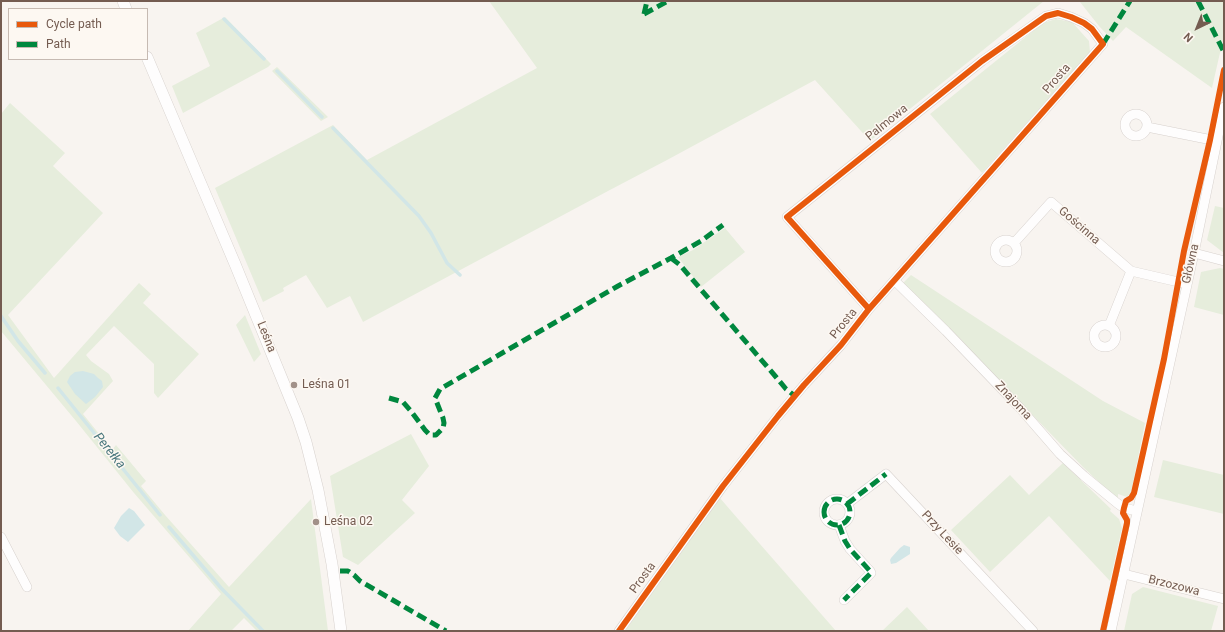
<!DOCTYPE html>
<meta charset="utf-8">
<style>
body{margin:0}
#map{position:relative;width:1225px;height:632px;overflow:hidden;background:#f8f4f0;font-family:Roboto,sans-serif}
canvas{display:block}
.frame{position:absolute;inset:0;border:2px solid #745c51;pointer-events:none}
.legend{position:absolute;left:8px;top:8px;width:140px;height:52px;box-sizing:border-box;background:#fdf8f2;border:1px solid #c6bab2;margin:0;padding:5px 7px;list-style:none;font-size:12px;color:#745c51}
.legend li{display:flex;align-items:center;gap:8px;height:20px}
.legend b{width:20px;border:1px solid #c6bab2}
.north{position:absolute;left:1177px;top:8px;width:40px;height:40px;-webkit-text-stroke:3px #fdf8f2;paint-order:stroke;rotate:223deg;font-size:11px;font-weight:700;line-height:16px;text-align:center;color:#745c51}
.north::after{content:'';display:block;margin:auto;width:14px;height:18px;background:#745c51;clip-path:polygon(50% 0,100% 100%,50% 72%,0 100%)}
</style>
<div id="map">
<canvas width="1225" height="632"></canvas>
<div class="frame"></div>
<ul class="legend">
<li><b style="height:5px;background:#e8590c"></b>Cycle path</li>
<li><b style="height:5px;background:#00873e"></b>Path</li>
</ul>
<div class="north">N</div>
</div>
<script>
const c = document.querySelector('canvas').getContext('2d');
c.lineJoin = 'round';
function fill(path, color) { c.fillStyle = color; c.fill(path, 'evenodd'); }
const toPath = rows => new Path2D(rows.map(r => 'M' + r).join(''));
function stroke(path, color, width, dash) { c.strokeStyle = color; c.lineWidth = width; c.lineCap = dash ? 'butt' : 'round'; c.setLineDash(dash || []); c.stroke(path); }
function drawText(font, color, halo, rows, align = 'center') {
  c.font = font + ' Roboto,sans-serif'; c.lineWidth = 3; c.setLineDash([]); c.textBaseline = 'middle'; c.strokeStyle = halo; c.fillStyle = color; for (const [text, x, y, turn = 0] of rows) {
    c.save(); c.translate(x, y); c.rotate((+turn || 0) * Math.PI / 180); c.textAlign = isNaN(turn) ? turn : align; if (halo) c.strokeText(text, 0, 0); c.fillText(text, 0, 0); c.restore();
  }
}
fill(toPath([
 [489,1,1044,1,870,141,815,80,667,160,608,191,363,322,350,296,327,308,306,275,283,288,284,291,263,302,215,188,333,125,367,160,537,68],
 [1080,1,1224,1,1224,35,1212,88,1126,27,1113,41,1099,26,1080,2],
 [225,17,271,64,268,67,183,113,172,86,210,66,196,33],
 [1056,19,1072,22,1089,41,1090,52,982,173,930,114,1043,23],
 [277,67,328,117,321,121,272,71],
 [10,103,65,153,53,166,103,213,8,315,54,378,139,283,151,294,143,303,199,354,158,398,154,393,154,364,114,326,86,355,91,361,109,374,113,381,83,414,112,450,116,445,146,481,141,486,165,515,229,587,311,499,328,631,257,631,244,618,231,631,188,631,221,594,134,493,76,421,1,331,1,114],
 [1215,206,1224,208,1224,253,1207,240],
 [725,228,745,252,701,287,678,257,693,250],
 [1220,268,1224,269,1224,315,1194,307,1201,272],
 [911,275,1103,401,1145,423,1131,493,1127,497,1118,494,1118,500,1083,467,975,356,901,285],
 [245,315,261,354,254,362,236,325],
 [411,434,429,466,402,500,415,513,358,565,343,557,330,476],
 [1163,460,1224,475,1224,514,1154,497],
 [1063,463,1111,509,1110,511,1119,519,1122,528,1110,581,1049,516,990,572,951,530,1010,475,1029,495],
 [720,498,732,512,836,631,625,631],
 [1143,587,1218,606,1211,631,1124,631,1132,594],
 [907,607,929,631,882,631]
]), '#e6eddc');
fill(toPath([
 [83,371,94,374,98,378,102,381,103,387,95,397,86,404,75,394,67,382,70,376,75,372],
 [129,508,134,511,145,525,128,542,120,536,114,528,121,516],
 [904,545,910,547,910,554,896,563,891,564,890,560,891,558,900,548]
]), '#d2e6e7');
stroke(toPath([
 [224,19,264,59],
 [277,71,322,117],
 [333,128,419,216,431,233,447,263,460,275],
 [1,316,18,341,45,373],
 [58,388,160,515],
 [169,527,221,588,263,631]
]), '#d2e6e7', 3.5);
const minor = toPath([
 '1125 125a11 11 0 1 1 22 0a11 11 0 1 1-22 0Z',
 [1147,127,1217,141],
 '995 251a11 11 0 1 1 22 0a11 11 0 1 1-22 0Z',
 [1014,243,1051,202,1131,271,1187,284],
 [1194,253,1224,261],
 [895,281,946,331,1020,408,1060,454,1084,476,1117,503,1124,508,1137,511],
 '1094 336a11 11 0 1 1 22 0a11 11 0 1 1-22 0Z',
 [1109,326,1131,271],
 '824 512a13 13 0 1 1 26 0a13 13 0 1 1-26 0Z',
 [847,504,886,474,1033,631],
 [839,525,845,541,850,549,870,571,871,573,844,600],
 [1,537,27,587],
 [1124,574,1224,599],
 [619,631,723,486,778,416,804,385,841,345,869,309,1103,44,1092,29,1084,23,1071,17,1058,13,1046,16,982,61,787,217,869,309],
 [1111,631,1194,253,1224,107]
]);
const tertiary = toPath([
 [123,1,126,9],
 [147,57,235,264,298,418,306,442,318,490,332,564,341,631]
]);
stroke(minor, '#d7d1cd', 10);
stroke(tertiary, '#d7d1cd', 12);
stroke(minor, '#fefdfd', 9);
stroke(tertiary, '#fefdfd', 11);
stroke(toPath([
 [1198,1,1224,52],
 [644,14,668,1],
 [644,14,647,1],
 [1103,44,1130,1],
 [671,258,680,265,776,377,786,389,795,396],
 [389,398,403,402,410,410,425,430,430,435,436,435,443,428,444,423,443,418,435,398,440,389,618,286,671,258,701,241,723,225],
 '824 512a13 13 0 1 1 26 0a13 13 0 1 1-26 0Z',
 [847,504,886,474],
 [839,525,845,541,850,549,870,571,871,573,844,600],
 [340,571,348,571,354,575,360,581,446,631]
]), '#00873e', 5, [10, 5]);
stroke(toPath([
 [619,631,723,486,778,416,804,385,841,345,869,309,1103,44,1092,29,1084,23,1071,17,1058,13,1046,16,982,61,787,217,869,309],
 [1103,631,1127,523,1127,520,1123,513,1124,508,1126,501,1131,498,1134,493,1164,359,1184,251,1210,140,1224,70]
]), '#e8590c', 6);
for (const [x, y, r, color] of [
 [294,385,4,"#a29189"],
 [316,522,4,"#a29189"]
]) { const dot = new Path2D(); dot.arc(x, y, r, 0, 2 * Math.PI); c.fillStyle = color; c.fill(dot); stroke(dot, '#fdf8f2', 1.5); }
drawText('12px', '#745c51', '#fdf8f2', [
 ["Prosta",1057,79,-49],
 ["Palmowa",887,123,-39],
 ["Gościnna",1079,226,41],
 ["Główna",1191,264,-77],
 ["Prosta",844,324,-51],
 ["Leśna",266,337,68],
 ["Znajoma",1013,401,47],
 ["Przy Lesie",942,533,47],
 ["Prosta",643,578,-54],
 ["Brzozowa",1174,586,14]
]);
drawText('12px', '#745c51', '#fdf8f2', [
 ["Leśna 01",302,385],
 ["Leśna 02",324,522]
], 'left');
drawText('italic 13px', '#49777d', '#fdf8f2', [
 ["Perełka",109,451,51]
]);
</script>
